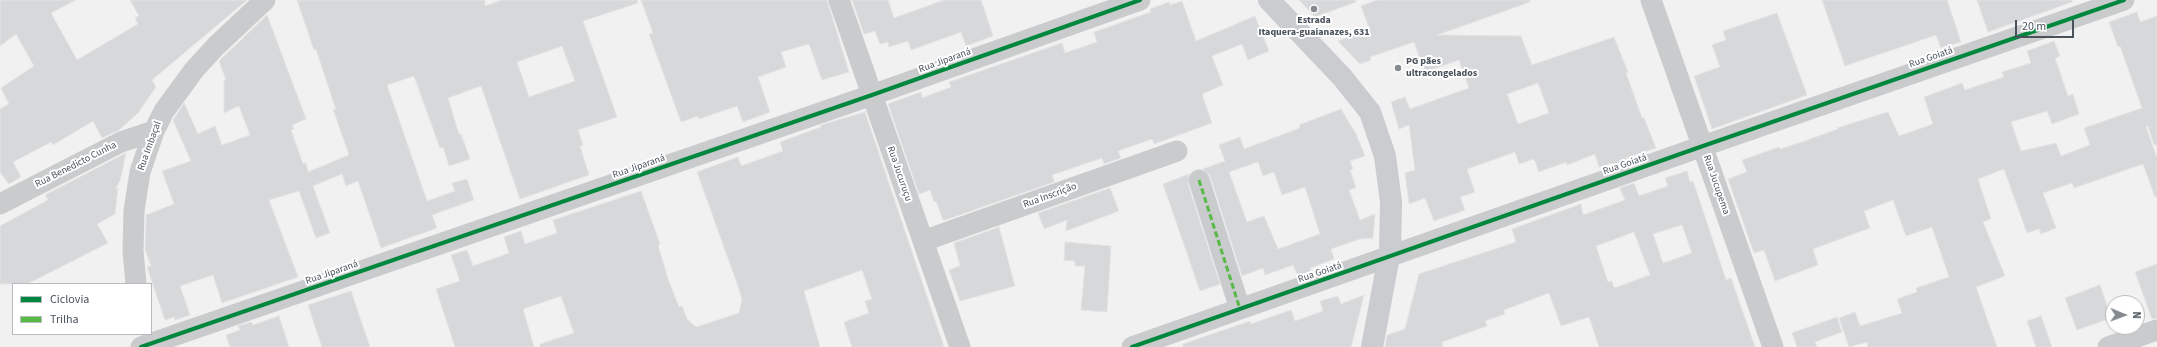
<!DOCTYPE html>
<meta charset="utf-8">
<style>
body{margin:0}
#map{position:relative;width:2157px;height:347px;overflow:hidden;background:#f1f1f1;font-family:"Source Sans 3",sans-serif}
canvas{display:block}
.legend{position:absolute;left:12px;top:283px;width:140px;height:52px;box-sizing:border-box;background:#fff;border:1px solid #b7babe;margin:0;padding:5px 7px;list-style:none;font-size:12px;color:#4a535c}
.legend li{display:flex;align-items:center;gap:8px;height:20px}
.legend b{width:20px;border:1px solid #b7babe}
.north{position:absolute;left:2105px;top:295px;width:40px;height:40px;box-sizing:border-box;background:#fff;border:1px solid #b7babe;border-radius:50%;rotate:91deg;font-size:11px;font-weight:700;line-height:16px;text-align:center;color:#4a535c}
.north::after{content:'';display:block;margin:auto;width:14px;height:18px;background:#848a90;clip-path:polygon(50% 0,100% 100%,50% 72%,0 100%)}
.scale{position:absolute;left:2015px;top:20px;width:59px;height:18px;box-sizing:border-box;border:2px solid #4a535c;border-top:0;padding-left:5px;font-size:12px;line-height:14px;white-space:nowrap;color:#4a535c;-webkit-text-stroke:3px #fff;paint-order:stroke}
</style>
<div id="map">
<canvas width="2157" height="347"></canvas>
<ul class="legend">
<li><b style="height:5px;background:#00873e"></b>Ciclovia</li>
<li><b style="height:5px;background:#58b947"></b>Trilha</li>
</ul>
<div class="north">N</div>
<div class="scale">20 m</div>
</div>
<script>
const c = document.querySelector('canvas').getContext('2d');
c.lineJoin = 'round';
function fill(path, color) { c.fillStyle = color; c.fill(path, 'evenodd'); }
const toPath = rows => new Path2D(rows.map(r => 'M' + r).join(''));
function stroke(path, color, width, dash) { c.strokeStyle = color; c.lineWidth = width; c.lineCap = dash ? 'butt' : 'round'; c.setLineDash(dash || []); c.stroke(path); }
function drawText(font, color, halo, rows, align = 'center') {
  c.font = font + ' "Source Sans 3",sans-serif'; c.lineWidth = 4; c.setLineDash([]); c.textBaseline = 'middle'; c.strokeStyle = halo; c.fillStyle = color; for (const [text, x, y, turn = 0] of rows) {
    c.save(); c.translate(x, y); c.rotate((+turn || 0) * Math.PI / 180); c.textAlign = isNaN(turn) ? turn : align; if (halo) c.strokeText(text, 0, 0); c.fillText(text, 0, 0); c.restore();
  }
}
const building = toPath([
 [0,0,76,0,51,13,77,60,138,24,135,18,139,16,130,0,247,0,152,80,156,87,138,113,119,130,102,138,93,121,53,145,51,142,13,162,21,177,9,184,0,172,0,109,9,104,1,88,34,66,16,34,0,46,0,0],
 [297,0,485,0,485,6,502,0,637,0,638,3,583,21,617,117,578,130,583,145,580,146,589,175,520,199,481,86,448,98,459,134,461,134,470,159,449,166,443,147,440,148,414,76,387,85,427,201,455,191,452,183,467,179,474,200,432,215,437,228,381,248,358,181,346,186,342,174,313,186,330,233,316,238,299,191,269,200,298,277,222,303,213,275,180,286,190,315,175,320,174,317,165,320,147,267,151,266,145,249,146,224,146,215,174,204,162,171,191,161,173,120,184,103,198,134,215,126,222,145,250,135,239,106,224,113,224,80,226,80,219,61,267,15,306,119,292,125,294,129,291,130,303,164,306,163,308,172,349,155,333,109,336,110,316,49,314,50,297,0],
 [562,46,575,81,529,97,517,62,562,46],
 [641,0,827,0,849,72,822,80,809,44,781,52,786,67,758,77,770,112,743,122,737,106,699,119,698,116,681,122,649,34,653,33,641,0],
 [852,0,888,0,894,18,944,0,981,0,993,36,966,46,961,32,911,50,908,41,889,47,888,42,880,44,875,31,864,34,852,0],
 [1299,0,1356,0,1356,2,1315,17,1299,0],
 [1377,0,1530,0,1530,2,1437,35,1521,36,1532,65,1614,37,1628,72,1626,73,1642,118,1644,118,1656,148,1626,158,1627,160,1613,165,1612,163,1599,167,1595,154,1567,165,1566,162,1539,172,1534,159,1519,164,1515,152,1467,169,1475,192,1460,197,1465,210,1434,221,1425,198,1409,204,1405,173,1415,170,1409,125,1399,129,1391,102,1405,97,1410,109,1469,88,1459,60,1425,72,1414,42,1370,57,1371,60,1360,64,1338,41,1370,30,1361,6,1377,0],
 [1538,83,1549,113,1518,124,1507,94,1538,83],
 [1822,0,1947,0,1961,42,1941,48,1936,35,1845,66,1822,0],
 [1977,0,2072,0,2072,2,1988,32,1977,0],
 [1182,1,1196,41,1255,16,1269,51,1248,60,1242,44,1212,56,1223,85,1202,94,1212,123,1154,144,1152,139,1118,151,1121,158,1104,164,1102,158,1052,175,1054,182,948,219,943,220,936,201,934,202,930,190,919,194,888,104,921,92,922,98,951,87,949,82,1062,43,1065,53,1097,42,1094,32,1151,12,1150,9,1169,2,1170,5,1182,1],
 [2137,12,2140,22,2157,16,2157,145,2154,145,2148,126,2146,127,2157,158,2157,197,2155,197,2143,164,2074,188,2072,183,2043,193,2056,228,2041,234,2039,229,2027,233,2004,169,1978,179,1991,219,1983,222,2005,276,1976,287,1997,347,1868,347,1867,342,1849,347,1839,318,1855,312,1860,326,1902,313,1897,299,1917,292,1916,288,1949,277,1932,227,1906,236,1893,200,1864,211,1870,228,1813,249,1818,265,1775,281,1764,250,1754,253,1728,179,1747,172,1742,160,1779,147,1780,149,1802,142,1838,129,1837,128,1888,112,1899,136,1933,124,1924,97,1962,83,1965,90,2004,77,2002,72,2031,63,2027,51,2054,41,2060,56,2055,58,2068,96,2073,94,2079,114,2052,124,2047,111,2011,122,2021,151,2056,143,2061,156,2090,145,2084,128,2142,108,2120,46,2118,47,2109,22,2137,12],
 [1777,13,1807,95,1712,129,1694,76,1720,67,1712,45,1726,40,1723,31,1777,13],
 [1341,109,1356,134,1365,156,1350,161,1353,169,1350,170,1356,188,1349,190,1360,220,1375,214,1373,238,1360,239,1331,249,1334,259,1310,268,1311,271,1298,276,1293,265,1265,275,1263,268,1242,276,1210,176,1203,169,1225,161,1219,145,1240,137,1244,149,1300,128,1299,125,1341,109],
 [1258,162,1263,176,1274,172,1282,195,1305,187,1320,234,1278,249,1264,216,1247,222,1229,172,1258,162],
 [865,112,944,347,852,347,844,322,869,313,865,301,872,299,862,270,804,291,820,347,540,347,540,344,574,333,561,296,523,309,534,347,455,347,436,289,460,281,451,255,467,250,473,266,509,253,504,237,521,231,525,244,557,233,553,220,641,191,660,244,658,245,668,279,679,307,682,306,687,319,696,327,739,313,742,300,738,286,697,172,738,157,741,166,783,151,780,142,821,127,821,125,865,112],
 [126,153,120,181,115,189,118,188,115,214,97,224,108,243,27,284,0,284,0,226,48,200,45,195,126,153],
 [1687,171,1690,182,1693,181,1726,280,1731,278,1755,347,1599,347,1589,317,1561,326,1549,293,1504,310,1505,314,1485,321,1487,326,1442,342,1443,347,1385,347,1387,335,1405,329,1419,274,1516,242,1512,229,1581,204,1583,215,1625,200,1620,188,1634,183,1639,196,1668,186,1665,178,1687,171],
 [1682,225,1692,253,1663,263,1653,234,1682,225],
 [1634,232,1650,275,1614,288,1612,281,1608,282,1596,246,1634,232],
 [1189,174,1188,184,1220,284,1200,291,1163,184,1189,174],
 [1110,188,1119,211,1066,231,1067,220,1044,229,1038,213,1110,188],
 [999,227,1015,286,960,301,949,270,960,266,954,243,999,227],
 [1065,242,1111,246,1107,312,1081,310,1085,266,1075,266,1075,261,1064,260,1065,242],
 [2157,264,2157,318,2152,319,2135,272,2157,264],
 [2100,285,2111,318,2077,330,2065,298,2100,285],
 [351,291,370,347,322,347,308,305,351,291],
 [1364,295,1351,347,1183,347,1183,344,1250,321,1251,324,1291,310,1295,321,1323,311,1320,301,1338,296,1341,304,1364,295],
 [279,316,289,347,230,347,226,335,240,330,238,326,251,322,253,325,279,316],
 [2041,316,2052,347,2036,347,2027,321,2041,316],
 [1837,317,1842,332,1815,342,1817,347,1797,347,1792,333,1837,317]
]);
fill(building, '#d7d8da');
stroke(building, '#e3e3e4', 1);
stroke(toPath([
 [839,0,960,347],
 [1651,0,1773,347],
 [1199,180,1240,309],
 [0,204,121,142,154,131],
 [923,241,1177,151],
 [136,284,133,251,134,211,140,172,154,131,164,111,194,70,216,46,265,0],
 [141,347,872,95,1140,0],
 [1132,347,1703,146,2124,0],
 [2108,347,2157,330]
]), '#c9cbcc', 21);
stroke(toPath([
 [1269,0,1342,77,1370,112,1385,156,1391,202,1390,251,1372,347]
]), '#cacccf', 22);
stroke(toPath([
 [1199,180,1240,309]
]), '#58b947', 3, [6, 3]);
stroke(toPath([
 [141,347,872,95,1140,0],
 [1132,347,1703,146,2124,0]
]), '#00873e', 4);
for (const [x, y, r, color] of [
 [1314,9,4,"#848a90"],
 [1398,68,4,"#848a90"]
]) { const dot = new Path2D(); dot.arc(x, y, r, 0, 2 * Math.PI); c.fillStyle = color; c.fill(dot); stroke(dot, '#fff', 1.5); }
drawText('bold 10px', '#4a535c', '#fff', [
 ["Estrada",1314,21],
 ["Itaquera-guaianazes, 631",1314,33],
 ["PG pães",1406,62,"left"],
 ["ultracongelados",1406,74,"left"]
]);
drawText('10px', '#4a535c', '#fff', [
 ["Rua Goiatá",1931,58,-19],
 ["Rua Jiparaná",945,61,-20],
 ["Rua Imbaçal",150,146,-70],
 ["Rua Benedicto Cunha",76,165,-27],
 ["Rua Goiatá",1625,165,-19],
 ["Rua Jiparaná",639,167,-19],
 ["Rua Jucuruçu",899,174,71],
 ["Rua Jucupema",1716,185,71],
 ["Rua Inscrição",1050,196,-20],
 ["Rua Jiparaná",332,273,-19],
 ["Rua Goiatá",1320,273,-19]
]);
</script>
